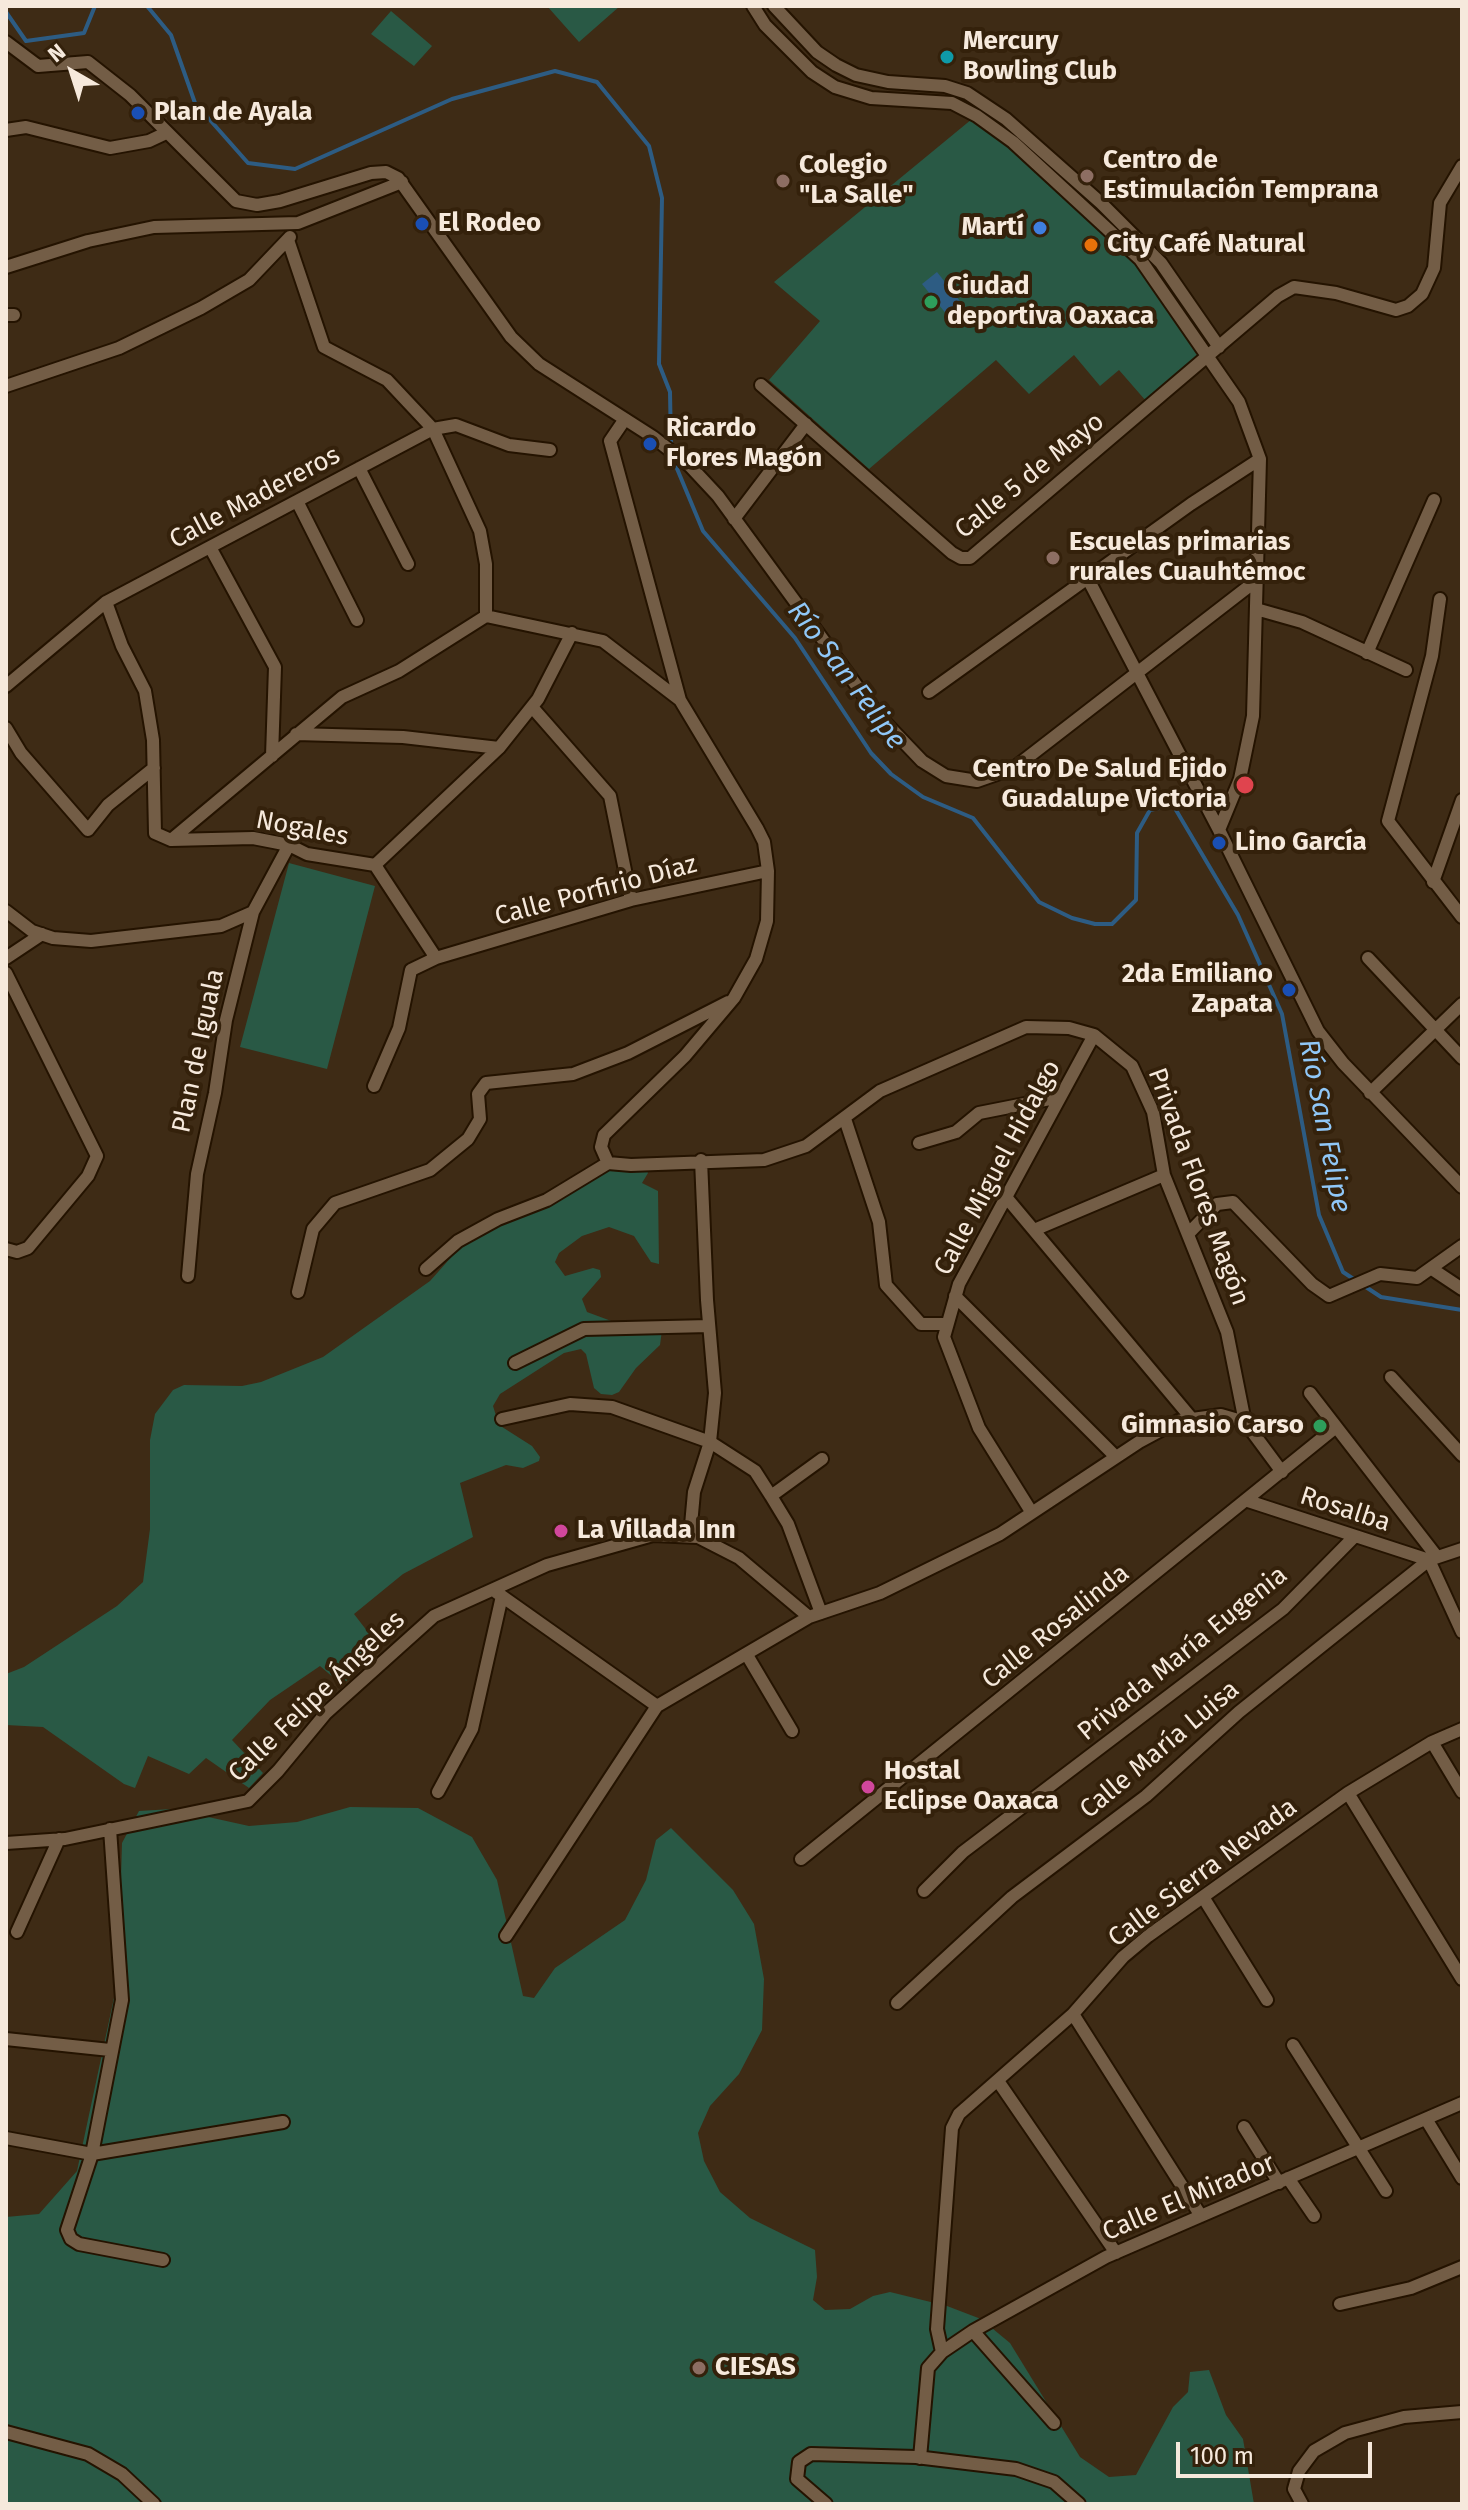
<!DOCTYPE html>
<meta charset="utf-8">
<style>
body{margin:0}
#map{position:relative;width:1468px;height:2510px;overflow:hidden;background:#3e2b15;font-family:"Fira Sans",sans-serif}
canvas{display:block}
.frame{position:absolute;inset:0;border:8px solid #f6e9dc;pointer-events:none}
.north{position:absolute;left:32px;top:32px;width:80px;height:80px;-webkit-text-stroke:6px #34210b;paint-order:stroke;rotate:321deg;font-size:22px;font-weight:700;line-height:32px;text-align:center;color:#f6e9dc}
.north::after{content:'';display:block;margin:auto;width:28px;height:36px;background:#f6e9dc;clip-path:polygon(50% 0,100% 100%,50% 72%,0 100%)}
.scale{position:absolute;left:1176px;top:2442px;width:196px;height:36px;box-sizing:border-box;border:4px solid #f6e9dc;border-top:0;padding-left:10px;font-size:24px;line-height:28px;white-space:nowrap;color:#f6e9dc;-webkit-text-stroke:6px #34210b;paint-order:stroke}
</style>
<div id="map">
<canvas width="1468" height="2510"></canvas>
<div class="frame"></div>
<div class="north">N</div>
<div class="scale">100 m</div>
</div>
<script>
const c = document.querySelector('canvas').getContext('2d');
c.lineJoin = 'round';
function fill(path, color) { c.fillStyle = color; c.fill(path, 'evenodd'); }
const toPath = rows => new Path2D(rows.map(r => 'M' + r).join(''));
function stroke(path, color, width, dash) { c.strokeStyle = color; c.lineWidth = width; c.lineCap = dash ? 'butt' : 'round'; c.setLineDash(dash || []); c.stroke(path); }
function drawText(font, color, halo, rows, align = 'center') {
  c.font = font + ' "Fira Sans",sans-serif'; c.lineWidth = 8; c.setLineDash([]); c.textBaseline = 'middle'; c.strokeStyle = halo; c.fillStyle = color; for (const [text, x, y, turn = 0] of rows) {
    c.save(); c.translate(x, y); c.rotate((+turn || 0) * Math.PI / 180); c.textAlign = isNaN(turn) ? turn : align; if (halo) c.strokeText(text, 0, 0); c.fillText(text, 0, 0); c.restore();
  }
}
fill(toPath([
 [547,6,620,6,579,42],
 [391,11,432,46,414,66,371,34],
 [972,119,1006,141,1148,276,1200,356,1146,401,1119,370,1100,386,1074,355,1029,394,996,360,869,469,769,380,820,321,774,282],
 [289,863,375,886,327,1069,240,1047],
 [621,1166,646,1167,648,1173,642,1183,658,1191,659,1264,651,1262,634,1236,609,1227,582,1236,559,1253,555,1262,565,1276,593,1268,600,1270,601,1277,582,1299,587,1312,614,1322,662,1330,660,1345,636,1368,619,1392,612,1395,601,1394,594,1388,586,1354,581,1349,564,1353,500,1394,493,1406,499,1425,532,1446,540,1457,539,1461,523,1468,506,1465,460,1483,473,1537,403,1574,354,1614,381,1649,342,1685,320,1666,270,1700,232,1740,263,1773,249,1788,206,1758,189,1774,148,1756,135,1788,124,1784,43,1727,6,1725,6,1674,24,1667,117,1606,143,1582,150,1529,150,1440,155,1414,173,1390,184,1385,242,1386,261,1382,323,1357,430,1281,471,1235,501,1212],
 [350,1807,418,1808,472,1837,497,1880,523,1996,534,1998,555,1968,625,1920,646,1880,656,1840,671,1828,733,1890,754,1924,764,1979,762,2030,739,2074,710,2106,698,2133,704,2161,720,2192,750,2218,815,2250,817,2277,813,2300,825,2310,850,2309,873,2296,890,2292,947,2306,981,2319,1010,2343,1080,2457,1109,2477,1136,2475,1173,2407,1188,2392,1190,2372,1209,2370,1226,2415,1243,2439,1254,2504,6,2504,6,2217,39,2214,77,2171,118,1979,122,1843,139,1811,172,1809,249,1826,297,1822]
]), '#295945');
fill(toPath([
 [937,272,967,310,952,321,922,284]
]), '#2d5c83');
stroke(toPath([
 [147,6,171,35,195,103,248,163,295,169,452,99,555,71,597,82,649,146,662,198,659,364,670,392,671,447],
 [6,12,26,41,84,33,95,6],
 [673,459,703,531,795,638,871,753,891,774,923,797,973,818,1039,902,1072,918,1095,924,1112,924,1136,900,1137,833,1150,810,1173,805,1238,915,1282,1014,1319,1215,1343,1272,1381,1297,1462,1310]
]), '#2d5c83', 4);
const street = toPath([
 [753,6,765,25,812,72,835,87,871,98,952,103,977,116,1013,142,1140,259,1239,402,1260,459,1253,716,1240,779,1219,830],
 [774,6,817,52,836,65,856,75,888,82,945,86,967,93,1006,119,1101,203,1161,263,1219,347],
 [6,42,38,66,88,62,130,95,236,201,257,205,280,201,371,173,386,172,398,178,511,337,539,364,653,437,690,466,718,496,878,715,922,761,946,776,977,781,1014,768,1257,580],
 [6,130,26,127,110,148,149,141,166,133],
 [288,240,324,347,387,380,433,429,480,531,486,564,486,616],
 [6,267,88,241,154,227,298,223,402,182],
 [6,315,14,315],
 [761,385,952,553,961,558,970,558,1278,296,1294,287,1336,293,1396,310,1408,306,1422,294,1434,268,1440,203,1462,166],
 [6,386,119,348,201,308,249,280,290,237],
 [625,419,610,441,680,700,757,828,764,842,768,871,767,921,756,959,734,998,685,1056,604,1135,601,1147,608,1163,631,1165,764,1160,806,1146,880,1091,1026,1027,1069,1028,1094,1035,1132,1066,1153,1112,1164,1175,1227,1332,1245,1422,1282,1472],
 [359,468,408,564],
 [297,501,357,620],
 [734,519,806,424],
 [210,547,275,667,272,756],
 [1088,579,1219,830,1318,1031,1343,1063,1462,1187],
 [1440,599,1432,656,1388,821,1462,917],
 [106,602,122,646,145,691,153,740,155,833,171,840,253,838,289,845,307,854,375,865],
 [1256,609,1302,622,1406,670],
 [486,616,603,641,680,700],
 [1367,653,1434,500],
 [6,686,106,602,433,429,456,425,509,445,550,450],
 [929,692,1191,504,1260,459],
 [532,707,610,796,631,900],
 [6,728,21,753,88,830,108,805,154,768],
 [296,734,403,737,499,748],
 [171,840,342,697,399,671,486,616],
 [375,865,499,748,538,699,572,633],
 [375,865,436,958],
 [1433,882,1462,800],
 [6,911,32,931,53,938,91,941,221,926,253,912],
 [6,958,42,934],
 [1368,958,1462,1058],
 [6,973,97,1156,88,1176,28,1248,17,1252,6,1249],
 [374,1086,399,1028,411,970,436,958,631,900,768,871],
 [1370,1093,1462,1004],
 [845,1119,879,1222,886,1285,921,1324,947,1324],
 [919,1143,956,1132,979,1113,1060,1097],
 [1006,1197,1192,1419],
 [1034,1230,1164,1175],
 [1188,1234,1217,1204,1233,1202,1312,1284,1329,1296,1380,1274,1417,1278,1462,1246],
 [426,1269,458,1241,498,1219,547,1200,608,1163],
 [1432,1269,1462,1289],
 [188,1276,197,1174,215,1093,226,1020,253,912,289,845],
 [298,1292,313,1229,335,1203,430,1170,468,1139,480,1119,478,1094,486,1083,573,1074,628,1053,728,1002],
 [955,1296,1116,1457],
 [515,1363,584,1329,709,1326],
 [1391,1377,1462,1455],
 [1310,1393,1437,1557],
 [502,1419,570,1404,612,1407,710,1442,755,1471,771,1496,788,1524,821,1613],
 [771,1496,822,1459],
 [1248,1501,1429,1560,1462,1632],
 [1032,1513,979,1428,944,1337,959,1284,1094,1035],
 [690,1536,694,1492,710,1442,715,1393,707,1300,701,1160],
 [496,1592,657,1706],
 [747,1655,792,1731],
 [1432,1742,1462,1792],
 [438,1792,472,1729,502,1596],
 [1348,1793,1462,1979],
 [110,1829,122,2000,92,2154,67,2230,71,2239,79,2244,163,2260],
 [6,1843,65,1839,248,1801,278,1771,326,1713,434,1616,547,1565,653,1535,698,1537,739,1558,809,1617],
 [801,1859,1336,1427],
 [924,1891,963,1852,1283,1609,1354,1537],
 [1203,1897,1267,2000],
 [17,1932,59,1839],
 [506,1936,657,1706,809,1617,880,1593,1000,1534,1139,1442,1178,1421,1221,1415,1245,1422],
 [897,2003,1012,1897,1146,1796,1239,1712,1429,1560,1462,1549],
 [1073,2014,1201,2216],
 [6,2039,110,2050],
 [1293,2045,1386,2191],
 [998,2081,1116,2253],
 [1426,2119,1462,2178],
 [1244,2127,1279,2183],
 [6,2138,92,2154,283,2122],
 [1288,2178,1314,2216],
 [1340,2304,1411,2288,1462,2267],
 [973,2331,1054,2423],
 [942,2352,937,2329,952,2128,959,2114,1073,2014,1123,1957,1148,1936,1348,1793,1432,1742,1462,1729],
 [6,2432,88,2454,122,2474,154,2504],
 [920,2458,928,2368,942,2352,973,2331,1106,2257,1462,2103],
 [826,2504,797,2479,799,2462,811,2454,916,2457,1016,2469,1054,2482,1079,2504],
 [1302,2504,1294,2489,1299,2471,1314,2451,1345,2433,1404,2417,1462,2412]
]);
stroke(street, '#241300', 16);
stroke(street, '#735d46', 12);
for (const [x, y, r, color] of [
 [947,57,8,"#0f9aa8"],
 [138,113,8,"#1a4fb4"],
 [1087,176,8,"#8d6e63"],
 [783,181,8,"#8d6e63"],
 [422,224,8,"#1a4fb4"],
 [1040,228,8,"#3f7fe0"],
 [1091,245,8,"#e8710a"],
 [931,302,8,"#2e9e5b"],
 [650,444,8,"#1a4fb4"],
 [1053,558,8,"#8d6e63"],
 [1245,785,10,"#e0444e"],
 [1219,843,8,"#1a4fb4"],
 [1289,990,8,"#1a4fb4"],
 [1320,1426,8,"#2e9e5b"],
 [561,1531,8,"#d1479c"],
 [868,1787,8,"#d1479c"],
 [699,2368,8,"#8d6e63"]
]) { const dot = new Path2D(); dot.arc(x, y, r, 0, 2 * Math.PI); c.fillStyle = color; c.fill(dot); stroke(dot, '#34210b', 3); }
drawText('bold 26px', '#f6e9dc', '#34210b', [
 ["Mercury",963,42],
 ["Bowling Club",963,72],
 ["Plan de Ayala",154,113],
 ["Centro de",1103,161],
 ["Estimulación Temprana",1103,191],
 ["Colegio",799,166],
 ["\"La Salle\"",799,196],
 ["El Rodeo",438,224],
 ["Martí",1024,228,"right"],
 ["City Café Natural",1107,245],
 ["Ciudad",947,287],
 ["deportiva Oaxaca",947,317],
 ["Ricardo",666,429],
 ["Flores Magón",666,459],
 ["Escuelas primarias",1069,543],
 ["rurales Cuauhtémoc",1069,573],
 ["Centro De Salud Ejido",1227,770,"right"],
 ["Guadalupe Victoria",1227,800,"right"],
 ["Lino García",1235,843],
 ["2da Emiliano",1273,975,"right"],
 ["Zapata",1273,1005,"right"],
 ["Gimnasio Carso",1304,1426,"right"],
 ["La Villada Inn",577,1531],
 ["Hostal",884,1772],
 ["Eclipse Oaxaca",884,1802],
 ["CIESAS",715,2368]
], 'left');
drawText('26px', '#f6e9dc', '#34210b', [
 ["Calle 5 de Mayo",1030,476,-39],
 ["Calle Madereros",255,498,-28],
 ["Nogales",302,829,11],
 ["Calle Porfirio Díaz",596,891,-15],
 ["Plan de Iguala",199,1051,-78],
 ["Calle Miguel Hidalgo",998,1168,-62],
 ["Privada Flores Magón",1198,1187,70],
 ["Rosalba",1345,1510,18],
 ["Calle Rosalinda",1056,1627,-39],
 ["Privada María Eugenia",1183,1654,-39],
 ["Calle Felipe Ángeles",317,1697,-44],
 ["Calle María Luisa",1160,1750,-40],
 ["Calle Sierra Nevada",1203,1873,-37],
 ["Calle El Mirador",1189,2198,-23]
]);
drawText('italic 28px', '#90c7f7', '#34210b', [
 ["Río San Felipe",846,676,53],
 ["Río San Felipe",1324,1126,79]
]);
</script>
